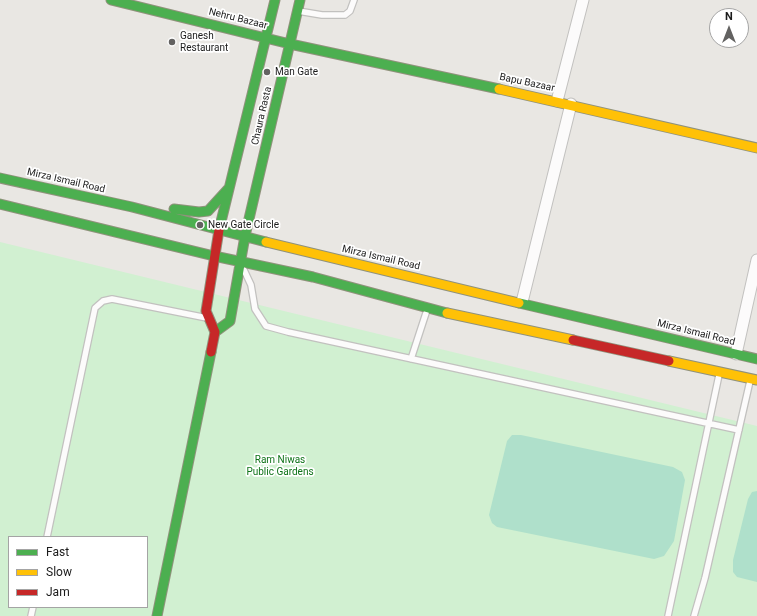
<!DOCTYPE html>
<style>
body{margin:0}
#map{position:relative;width:757px;height:616px;overflow:hidden;background:#e9e7e3;font-family:Roboto,sans-serif}
canvas{display:block}
.legend{position:absolute;left:8px;top:536px;width:140px;height:72px;box-sizing:border-box;background:#fff;border:1px solid #a4a4a4;margin:0;padding:5px 7px;list-style:none;font-size:12px;color:#1b1b1b}
.legend li{display:flex;align-items:center;gap:8px;height:20px}
.legend b{width:20px;border:1px solid #a4a4a4}
.north{position:absolute;left:709px;top:8px;width:40px;height:40px;box-sizing:border-box;background:#fff;border:1px solid #a4a4a4;border-radius:50%;rotate:0deg;font-size:11px;font-weight:700;line-height:16px;text-align:center;color:#1b1b1b}
.north::after{content:'';display:block;margin:auto;width:14px;height:18px;background:#636261;clip-path:polygon(50% 0,100% 100%,50% 72%,0 100%)}
</style>
<div id="map">
<canvas width="757" height="616"></canvas>
<ul class="legend">
<li><b style="height:5px;background:#4caf50"></b>Fast</li>
<li><b style="height:5px;background:#ffc107"></b>Slow</li>
<li><b style="height:5px;background:#c62828"></b>Jam</li>
</ul>
<div class="north">N</div>
</div>
<script>
const c = document.querySelector('canvas').getContext('2d');
c.lineJoin = 'round';
function fill(path, color) { c.fillStyle = color; c.fill(path, 'evenodd'); }
const toPath = rows => new Path2D(rows.map(r => 'M' + r).join(''));
function stroke(path, color, width, dash) { c.strokeStyle = color; c.lineWidth = width; c.lineCap = dash ? 'butt' : 'round'; c.setLineDash(dash || []); c.stroke(path); }
function drawText(font, color, halo, rows, align = 'center') {
  c.font = font + ' Roboto,sans-serif'; c.lineWidth = 3.5; c.setLineDash([]); c.textBaseline = 'middle'; c.strokeStyle = halo; c.fillStyle = color; for (const [text, x, y, turn = 0] of rows) {
    c.save(); c.translate(x, y); c.rotate((+turn || 0) * Math.PI / 180); c.textAlign = isNaN(turn) ? turn : align; if (halo) c.strokeText(text, 0, 0); c.fillText(text, 0, 0); c.restore();
  }
}
fill(toPath([
 [0,242,757,426,757,616,0,616],
 [9,537,147,537,147,607,9,607]
]), '#d1f0d1');
fill(toPath([
 [512,435,521,435,673,467,682,472,685,480,674,541,664,556,654,559,497,527,492,523,489,515,507,441],
 [757,491,757,582,737,577,733,572,733,560,748,499,752,492]
]), '#afe0cb');
const lane = toPath([
 [298,11,322,15,345,15,350,11,354,0],
 [244,270,251,285,255,309,266,326,288,332,739,430],
 [411,359,426,313],
 [47,537,95,308,103,301,112,299,207,318],
 [31,616,33,607],
 [668,616,719,375],
 [694,616,705,578,750,381]
]);
const street = toPath([
 [557,101,583,0],
 [522,302,571,104],
 [736,354,757,260]
]);
const fast = toPath([
 [111,0,290,44,499,89],
 [0,178,132,207,266,242],
 [0,204,214,256,313,277,447,313],
 [174,209,199,212,208,211,229,188],
 [219,230,275,0],
 [245,236,300,0],
 [519,303,757,359],
 [215,332,230,321,245,236],
 [157,616,211,352]
]);
const slow = toPath([
 [499,89,757,148],
 [266,242,519,303],
 [447,313,573,340],
 [669,361,757,380]
]);
const jam = toPath([
 [573,340,669,361],
 [211,352,215,332,206,311,219,230]
]);
stroke(lane, '#c2c1bf', 8);
stroke(street, '#c2c1bf', 13);
stroke(fast, '#90927c', 11);
stroke(slow, '#90927c', 11);
stroke(jam, '#90927c', 11);
stroke(lane, '#fcfbfb', 5.5);
stroke(street, '#fcfbfb', 11);
stroke(fast, '#4caf50', 9);
stroke(slow, '#ffc107', 9);
stroke(jam, '#c62828', 9);
for (const [x, y, r, color] of [
 [172,42,4,"#636261"],
 [267,72,4,"#636261"],
 [200,225,4,"#636261"]
]) { const dot = new Path2D(); dot.arc(x, y, r, 0, 2 * Math.PI); c.fillStyle = color; c.fill(dot); stroke(dot, '#fff', 1.5); }
drawText('10px', '#1b1b1b', '#fff', [
 ["Nehru Bazaar",238,19,14],
 ["Bapu Bazaar",527,83,12],
 ["Chaura Rasta",262,116,-77],
 ["Mirza Ismail Road",66,181,13],
 ["Mirza Ismail Road",381,258,13],
 ["Mirza Ismail Road",696,333,14]
]);
drawText('10px', '#1b1b1b', '#fff', [
 ["Ganesh",180,36],
 ["Restaurant",180,48],
 ["Man Gate",275,72],
 ["New Gate Circle",208,225]
], 'left');
drawText('10px', '#0e7318', '#fff', [
 ["Ram Niwas",280,460],
 ["Public Gardens",280,472]
]);
</script>
